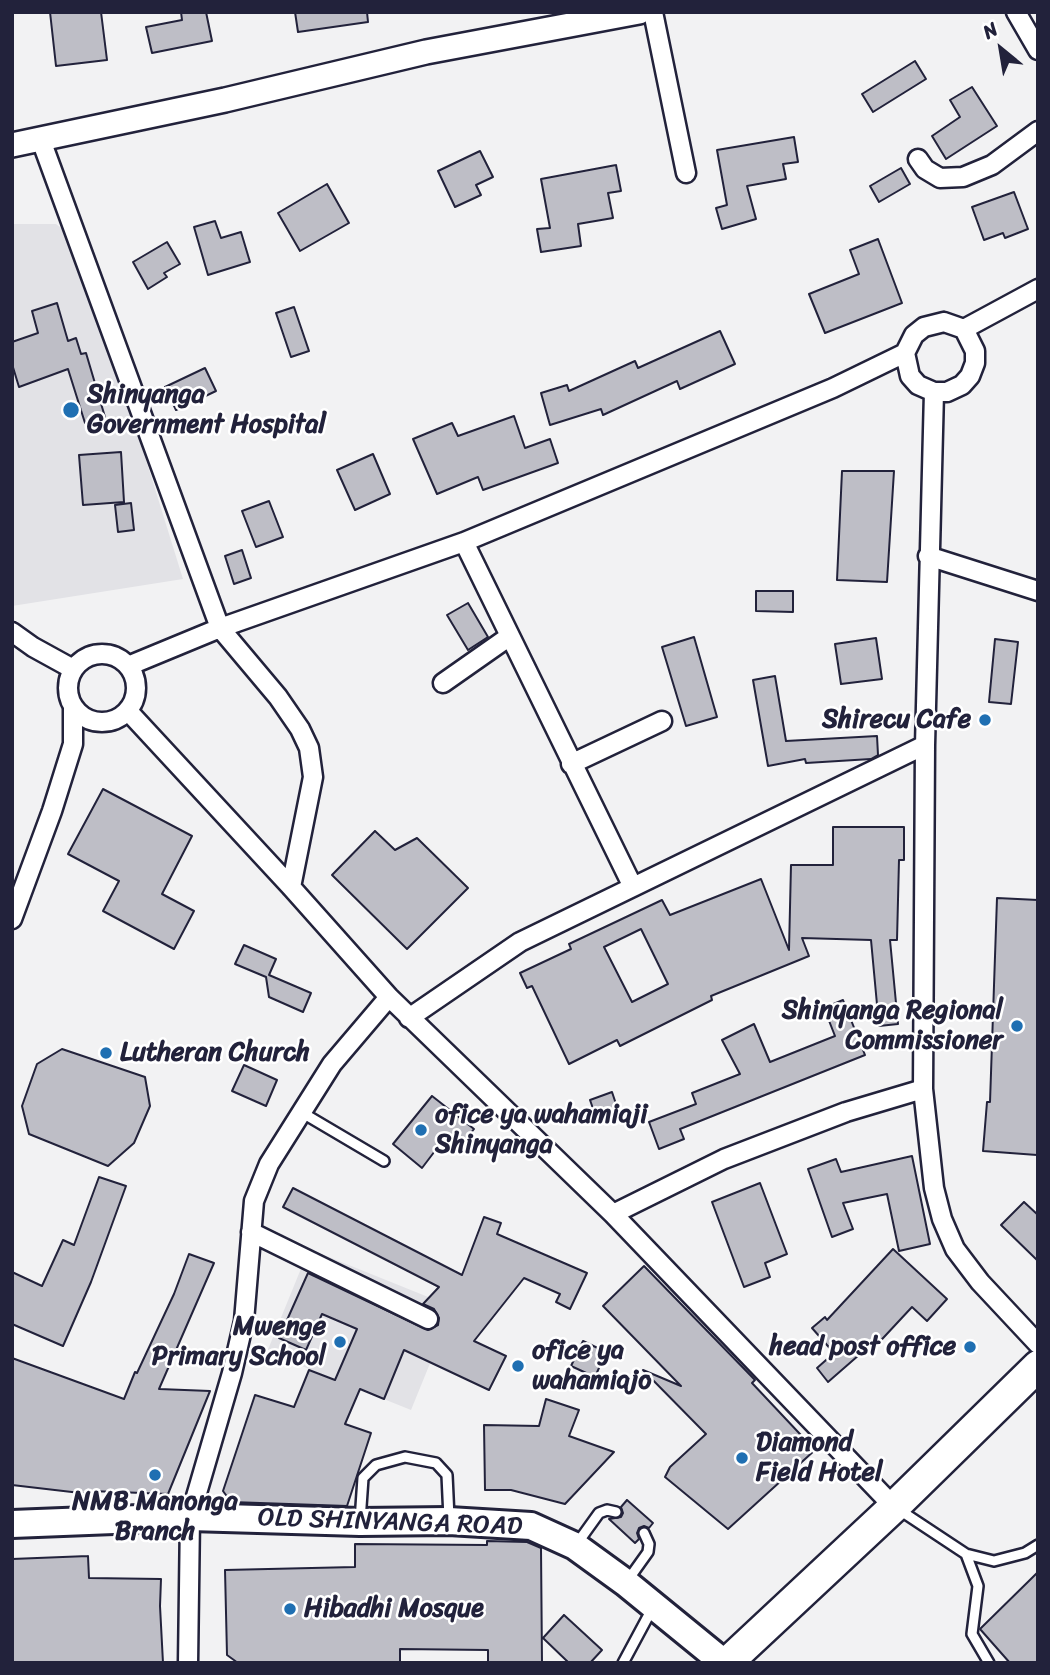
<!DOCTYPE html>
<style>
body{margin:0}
#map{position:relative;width:1050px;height:1675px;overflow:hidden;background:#f2f2f3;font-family:Sriracha,sans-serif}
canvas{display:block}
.frame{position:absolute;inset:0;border:14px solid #22223b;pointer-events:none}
.north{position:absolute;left:966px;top:14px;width:70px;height:70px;-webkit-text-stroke:5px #fff;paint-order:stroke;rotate:330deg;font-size:19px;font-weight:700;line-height:28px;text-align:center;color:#22223b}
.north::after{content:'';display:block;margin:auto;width:24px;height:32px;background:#22223b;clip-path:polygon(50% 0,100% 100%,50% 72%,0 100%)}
</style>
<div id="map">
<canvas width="1050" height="1675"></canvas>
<div class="frame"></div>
<div class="north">N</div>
</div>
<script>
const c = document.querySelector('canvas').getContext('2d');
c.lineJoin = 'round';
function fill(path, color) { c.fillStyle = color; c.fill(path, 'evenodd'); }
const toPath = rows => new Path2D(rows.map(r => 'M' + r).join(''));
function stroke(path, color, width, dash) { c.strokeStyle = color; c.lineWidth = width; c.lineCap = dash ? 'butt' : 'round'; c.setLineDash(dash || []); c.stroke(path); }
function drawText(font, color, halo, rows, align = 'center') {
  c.font = font + ' Sriracha,sans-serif'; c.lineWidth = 5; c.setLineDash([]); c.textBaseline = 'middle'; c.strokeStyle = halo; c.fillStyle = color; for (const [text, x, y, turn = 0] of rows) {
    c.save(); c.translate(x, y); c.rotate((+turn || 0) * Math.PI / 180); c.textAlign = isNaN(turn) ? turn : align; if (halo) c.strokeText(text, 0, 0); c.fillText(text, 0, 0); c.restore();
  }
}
fill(toPath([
 [12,224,56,224,78,241,183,579,12,606],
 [309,1249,453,1307,411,1410,267,1352]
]), '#e2e2e6');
const building = toPath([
 [50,12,101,12,107,60,56,66,50,12],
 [181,12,206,12,212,41,152,53,146,27,182,20,181,12],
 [295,12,367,12,368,22,298,32,295,12],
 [915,61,926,79,873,112,862,94,915,61],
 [972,87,997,126,946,159,932,136,960,117,950,100,972,87],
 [794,137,798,162,783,164,786,179,747,186,756,219,722,229,716,208,727,205,717,150,794,137],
 [480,151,493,177,476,185,481,195,455,207,438,171,480,151],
 [616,165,621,191,608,193,613,218,578,224,581,246,541,252,537,229,550,228,541,179,616,165],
 [901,168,910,184,879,202,870,186,901,168],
 [327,184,349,223,300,251,278,213,327,184],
 [1014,192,1028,229,1005,238,1003,233,984,240,972,207,1014,192],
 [215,221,221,238,241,232,250,262,208,275,194,227,215,221],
 [878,239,902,303,825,333,809,294,859,274,850,250,878,239],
 [167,242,180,264,164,273,167,277,148,289,133,262,167,242],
 [57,303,68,341,76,338,81,354,86,353,105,417,85,423,68,369,19,387,12,364,12,342,38,333,32,311,57,303],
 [294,307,309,351,291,357,276,313,294,307],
 [720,331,735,364,680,389,677,381,603,415,601,409,550,425,541,393,567,385,569,391,635,361,638,368,720,331],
 [205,368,216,391,176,410,165,387,205,368],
 [514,416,525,448,550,439,558,463,483,490,478,477,437,494,413,439,452,423,458,436,514,416],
 [121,452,124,502,83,505,79,455,121,452],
 [373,454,390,494,355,510,337,470,373,454],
 [842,471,894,471,887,582,837,580,842,471],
 [269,501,283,537,256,547,242,511,269,501],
 [131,503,134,530,118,532,115,505,131,503],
 [242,550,251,578,234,584,225,556,242,550],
 [756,591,793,591,793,612,756,611,756,591],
 [468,603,488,637,468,650,447,615,468,603],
 [694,637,717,717,686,726,662,647,694,637],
 [876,638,882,679,841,684,835,644,876,638],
 [995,639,1018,642,1011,704,989,702,995,639],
 [775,676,786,741,877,736,878,755,871,759,806,763,805,759,768,766,753,680,775,676],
 [103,789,192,836,162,894,194,911,174,949,103,911,119,881,68,854,103,789],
 [833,827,904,827,904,860,899,860,897,940,890,940,898,1024,879,1026,871,940,802,938,809,956,711,996,712,1000,620,1046,617,1040,569,1064,532,986,527,988,520,973,571,949,569,944,662,900,670,915,761,879,789,950,791,865,833,865,833,827],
 [641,929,668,984,632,1002,604,947,641,929],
 [375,831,395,850,417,838,468,888,407,949,332,875,375,831],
 [997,898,1038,900,1037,1155,983,1151,987,1102,990,1102,997,898],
 [244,945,276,959,269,975,311,993,303,1012,269,997,266,977,235,964,244,945],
 [843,1000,865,1055,680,1129,684,1139,659,1149,649,1122,696,1104,692,1093,740,1074,722,1040,754,1024,770,1062,835,1036,824,1008,843,1000],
 [62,1049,145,1077,150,1106,134,1143,108,1166,29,1134,22,1106,37,1064,62,1049],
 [244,1065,277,1080,266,1106,232,1091,244,1065],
 [612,1092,619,1113,597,1120,590,1100,612,1092],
 [432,1096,474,1129,454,1154,441,1143,422,1168,393,1144,432,1096],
 [912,1156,930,1244,899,1251,887,1194,843,1203,853,1229,832,1237,808,1169,836,1159,841,1172,912,1156],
 [99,1177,126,1186,91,1282,63,1346,12,1324,12,1272,42,1286,63,1240,74,1245,99,1177],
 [760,1183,787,1254,765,1263,770,1277,744,1287,712,1202,760,1183],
 [293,1188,462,1275,484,1217,501,1223,497,1234,587,1273,570,1309,556,1302,560,1294,524,1278,474,1341,506,1356,489,1390,404,1350,384,1399,360,1389,345,1424,371,1433,347,1506,231,1502,223,1491,255,1395,294,1407,309,1370,335,1380,357,1329,322,1314,306,1350,279,1338,308,1273,428,1330,438,1325,439,1318,434,1309,423,1304,439,1287,283,1207,293,1188],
 [1024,1202,1038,1215,1038,1261,1001,1225,1024,1202],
 [893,1249,947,1299,927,1321,912,1307,871,1351,867,1348,828,1382,817,1368,834,1353,812,1328,825,1317,827,1320,893,1249],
 [189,1254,214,1263,159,1389,210,1391,168,1494,91,1491,89,1494,12,1485,12,1358,124,1399,135,1372,137,1373,174,1294,189,1254],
 [644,1266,755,1380,752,1383,815,1450,728,1529,665,1477,670,1467,706,1434,643,1370,681,1386,603,1306,644,1266],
 [583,1341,606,1352,595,1377,571,1366,583,1341],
 [546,1399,579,1410,569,1436,614,1452,565,1504,511,1490,485,1490,484,1425,539,1426,546,1399],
 [627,1500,653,1523,649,1528,644,1526,639,1528,637,1533,639,1539,635,1543,609,1519,621,1517,623,1513,621,1507,627,1500],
 [487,1541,527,1542,541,1548,542,1663,488,1663,488,1650,400,1649,400,1663,238,1663,227,1655,225,1570,355,1567,355,1544,487,1545,487,1541],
 [88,1556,89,1578,161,1579,160,1606,163,1663,12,1663,12,1559,88,1556],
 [1038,1572,1038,1663,1010,1663,980,1629,1038,1572],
 [564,1615,602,1650,590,1663,569,1663,543,1638,564,1615]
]);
fill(building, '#bebec6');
stroke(building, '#22223b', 2);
const service = toPath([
 [301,1112,384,1161],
 [898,1509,966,1554,994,1561,1025,1553,1038,1545],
 [360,1521,363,1478,376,1465,405,1457,436,1463,447,1475,449,1518],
 [576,1545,599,1513,607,1510,616,1512],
 [966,1554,978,1586,972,1634,989,1663],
 [628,1580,648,1552,649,1544,644,1533],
 [623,1663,652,1609]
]);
const minor = toPath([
 [653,12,686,173],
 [1016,12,1038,50],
 [41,140,220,628,278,697,300,729,309,748,313,777,291,887],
 [918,159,925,169,940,178,963,177,992,165,1038,131],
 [944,322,964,329,975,351,975,363,970,376,962,385,947,392,934,392,918,385,910,376,905,353,914,335,924,327,944,322],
 [964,329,1038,289],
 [934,392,925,745,923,1089,934,1188,942,1219,955,1249,980,1282,1038,1344],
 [464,542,633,887],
 [928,556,1038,591],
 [12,632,33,647,73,669],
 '68 688a34 34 0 1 1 68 0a34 34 0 1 1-68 0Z',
 [128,666,220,628,464,542,833,388,905,353],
 [443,683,510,636],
 [128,711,291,887,389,997,613,1214,894,1507],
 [571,764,662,721],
 [12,919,52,811,73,744,73,708],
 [409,1018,520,942,925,745],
 [613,1214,724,1159,846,1112,923,1089],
 [251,1232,428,1319],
 [188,1663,190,1517,232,1373,244,1321,254,1201,269,1164,332,1064,389,997]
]);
const tertiary = toPath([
 [12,145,225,100,426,52,639,12]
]);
const secondary = toPath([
 [12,1524,190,1517,360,1522,449,1521,531,1526,575,1546,626,1583,724,1663]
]);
const trunk = toPath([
 [727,1663,894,1507,1038,1366]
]);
stroke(service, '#22223b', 14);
stroke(minor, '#22223b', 23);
stroke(tertiary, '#22223b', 28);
stroke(secondary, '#22223b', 32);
stroke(trunk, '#22223b', 35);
stroke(service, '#fff', 9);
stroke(minor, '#fff', 18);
stroke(tertiary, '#fff', 23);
stroke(secondary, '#fff', 26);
stroke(trunk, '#fff', 30);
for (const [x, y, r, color] of [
 [71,410,9,"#1f6fb2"],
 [985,720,7,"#1f6fb2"],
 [1017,1026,7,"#1f6fb2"],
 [106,1053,7,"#1f6fb2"],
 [421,1130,7,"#1f6fb2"],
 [340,1342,7,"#1f6fb2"],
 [970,1347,7,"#1f6fb2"],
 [518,1366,7,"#1f6fb2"],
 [742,1458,7,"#1f6fb2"],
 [155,1475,7,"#1f6fb2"],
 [290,1609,7,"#1f6fb2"]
]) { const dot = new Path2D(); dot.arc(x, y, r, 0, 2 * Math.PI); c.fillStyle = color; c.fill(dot); stroke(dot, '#fff', 2.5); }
drawText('bold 26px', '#22223b', '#fff', [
 ["Shinyanga",87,395],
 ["Government Hospital",87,425],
 ["Shirecu Cafe",971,720,"right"],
 ["Shinyanga Regional",1003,1011,"right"],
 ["Commissioner",1003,1041,"right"],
 ["Lutheran Church",120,1053],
 ["ofice ya wahamiaji",435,1115],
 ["Shinyanga",435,1145],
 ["Mwenge",326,1327,"right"],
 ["Primary School",326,1357,"right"],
 ["head post office",956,1347,"right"],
 ["ofice ya",532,1351],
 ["wahamiajo",532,1381],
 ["Diamond",756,1443],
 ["Field Hotel",756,1473],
 ["NMB Manonga",155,1502,"center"],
 ["Branch",155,1532,"center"],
 ["Hibadhi Mosque",304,1609]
], 'left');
drawText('26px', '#22223b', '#fff', [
 ["OLD SHINYANGA ROAD",390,1523,2]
]);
</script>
